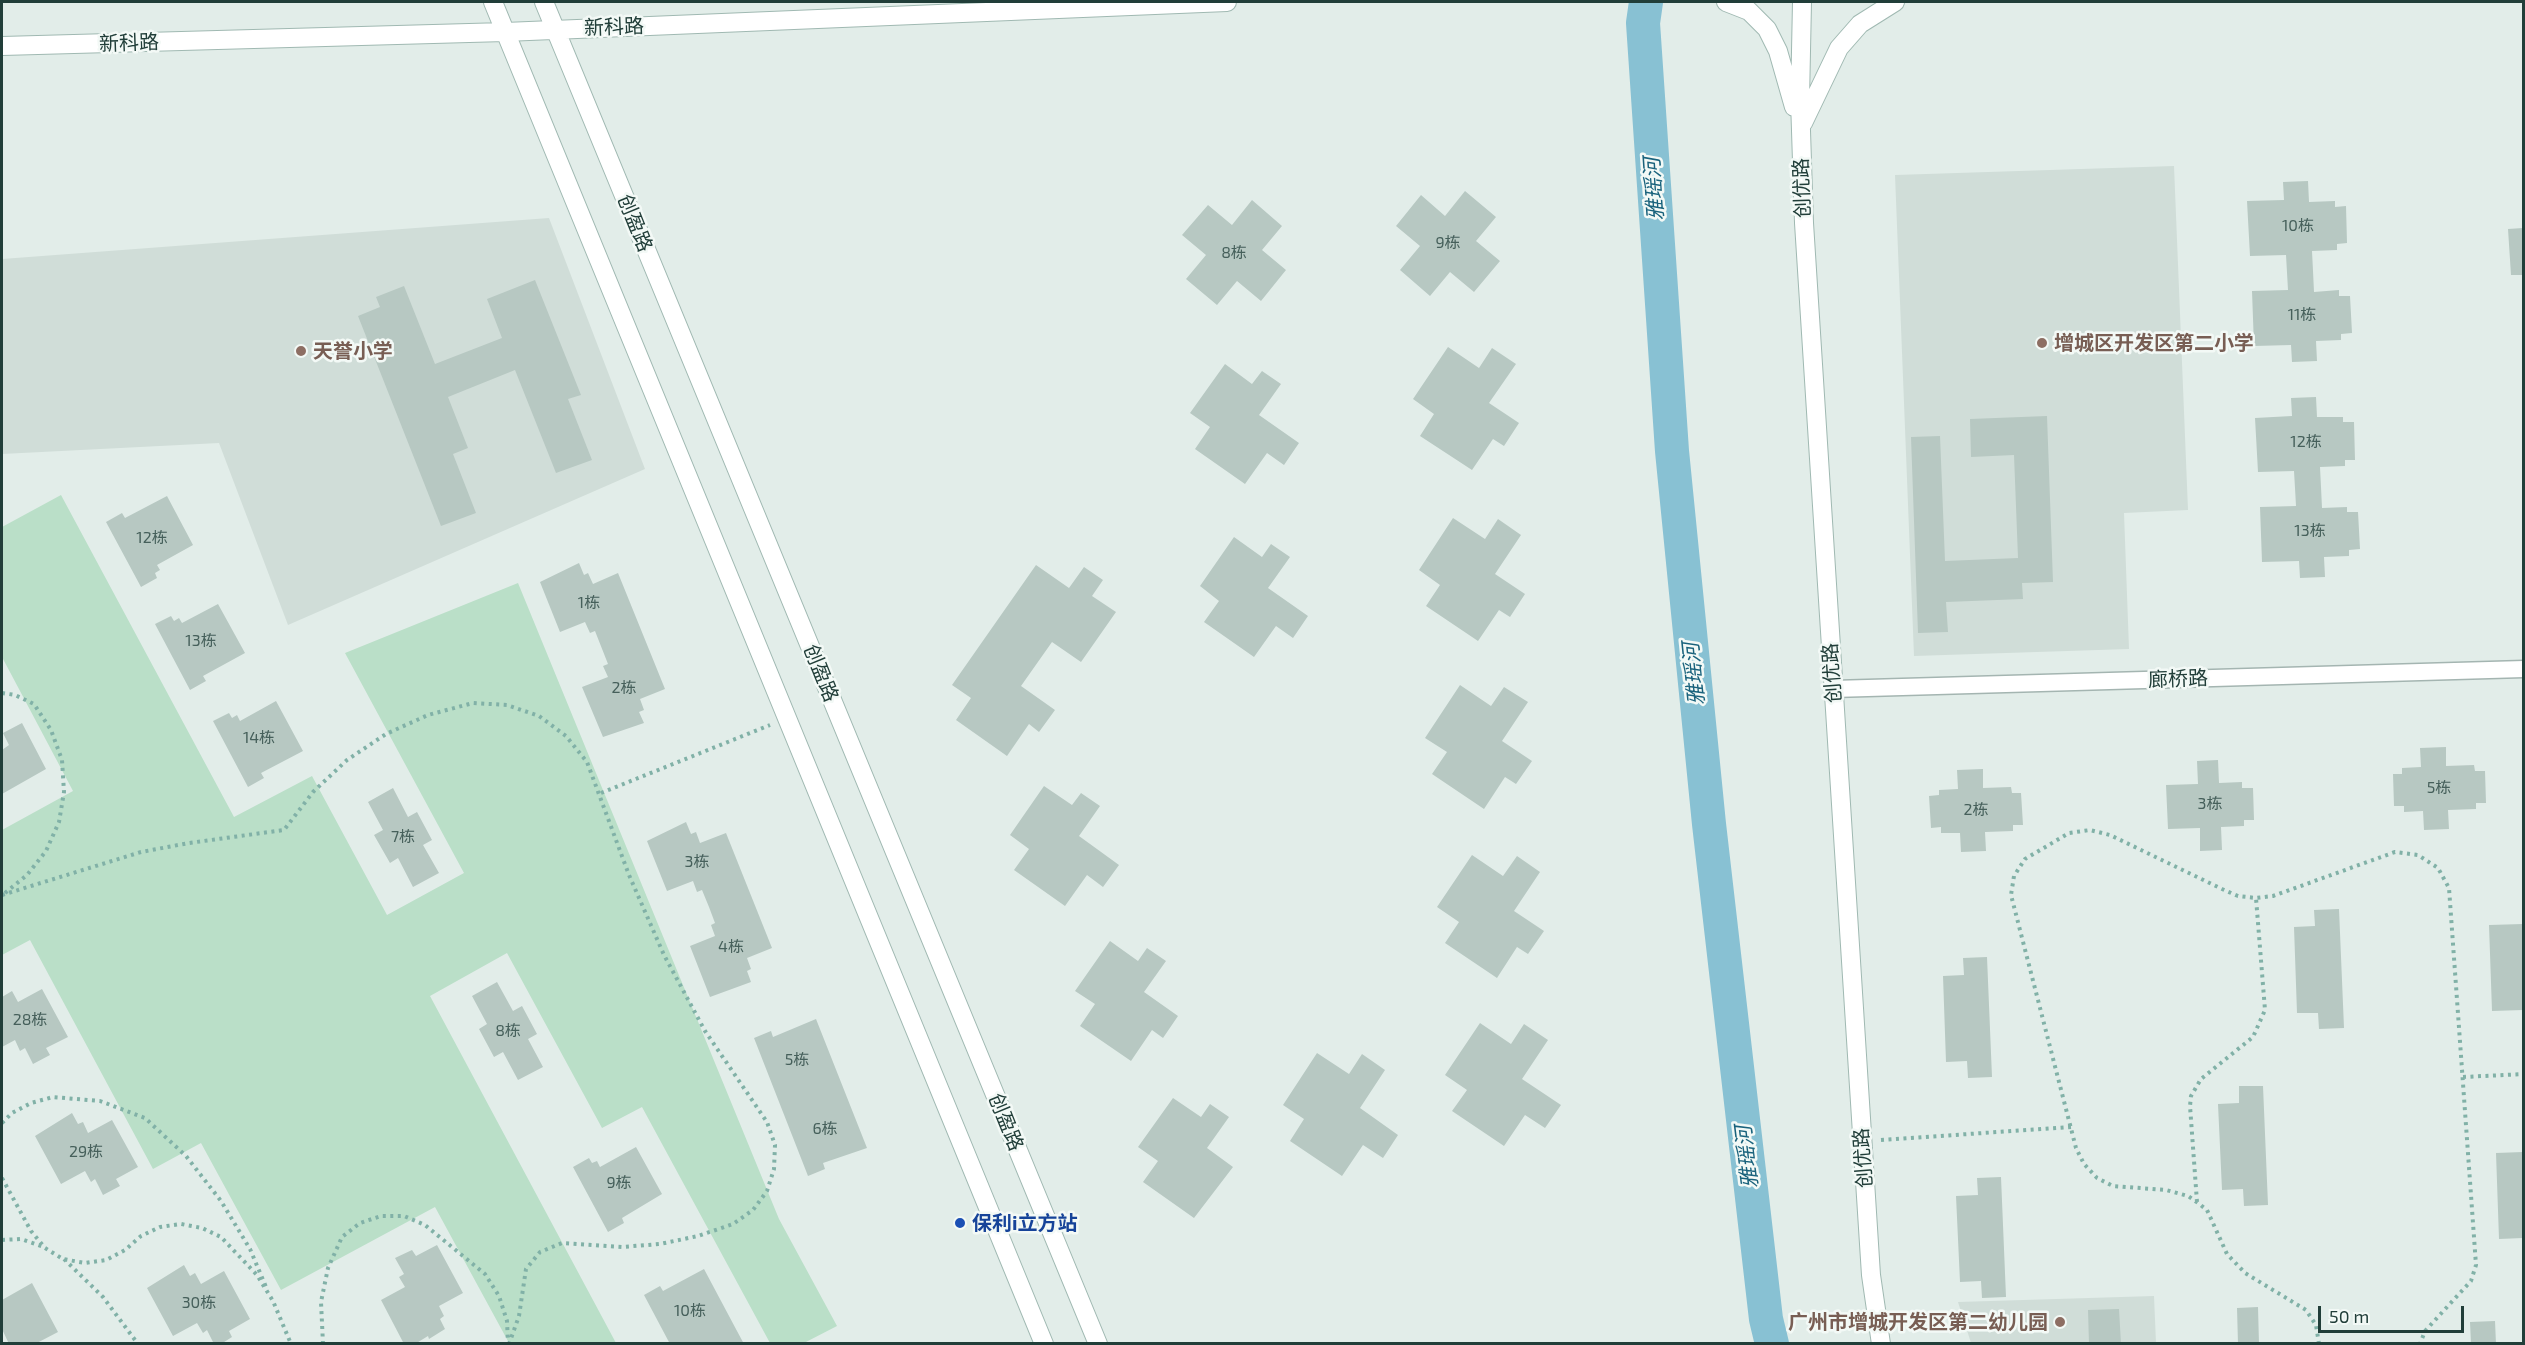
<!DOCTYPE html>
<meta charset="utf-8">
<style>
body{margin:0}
#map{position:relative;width:2525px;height:1345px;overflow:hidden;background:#e2ede9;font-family:"Exo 2",sans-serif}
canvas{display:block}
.frame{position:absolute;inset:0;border:3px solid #213e39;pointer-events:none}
.scale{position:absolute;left:2318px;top:1306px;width:146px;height:27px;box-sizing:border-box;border:3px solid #213e39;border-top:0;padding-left:8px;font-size:18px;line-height:21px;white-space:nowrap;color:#213e39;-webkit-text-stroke:4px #f3f9f6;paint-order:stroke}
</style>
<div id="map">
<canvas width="2525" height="1345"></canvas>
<div class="frame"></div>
<div class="scale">50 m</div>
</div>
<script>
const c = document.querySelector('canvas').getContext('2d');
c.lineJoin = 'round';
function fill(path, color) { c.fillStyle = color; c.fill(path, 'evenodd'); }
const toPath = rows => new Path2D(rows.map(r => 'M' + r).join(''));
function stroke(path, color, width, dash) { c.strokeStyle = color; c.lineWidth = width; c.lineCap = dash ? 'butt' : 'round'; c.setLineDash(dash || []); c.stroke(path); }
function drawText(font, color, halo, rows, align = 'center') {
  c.font = font + ' "Exo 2","Noto Sans SC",sans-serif'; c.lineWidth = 5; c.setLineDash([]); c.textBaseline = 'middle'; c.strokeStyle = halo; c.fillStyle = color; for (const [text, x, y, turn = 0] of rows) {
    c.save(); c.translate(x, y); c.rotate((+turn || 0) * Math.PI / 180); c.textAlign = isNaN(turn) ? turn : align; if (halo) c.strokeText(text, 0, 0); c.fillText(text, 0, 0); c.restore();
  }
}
fill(toPath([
 [2174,166,2188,510,2124,513,2129,649,1914,656,1895,175],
 [549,218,645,469,288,625,219,443,2,454,2,259],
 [2154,1296,2156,1343,1971,1343,1958,1302]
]), '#d0ddd8');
fill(toPath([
 [61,495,234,817,312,776,387,915,464,873,345,653,518,583,779,1219,837,1326,804,1343,770,1343,642,1107,602,1128,507,953,430,996,616,1343,509,1343,435,1207,281,1290,201,1143,153,1169,30,940,2,955,2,830,73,791,2,657,2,527]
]), '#badfc8');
stroke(toPath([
 [1646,2,1643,23,1672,451,1709,824,1766,1319,1772,1344]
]), '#88c1d3', 34);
fill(toPath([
 [2308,181,2309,202,2335,201,2335,207,2346,206,2347,243,2337,244,2337,250,2312,251,2313,271,2314,292,2339,290,2339,296,2350,296,2352,333,2341,334,2341,340,2316,341,2317,361,2292,362,2291,345,2254,346,2252,291,2288,290,2286,255,2250,256,2247,201,2284,200,2283,182],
 [1465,191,1496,217,1476,241,1500,261,1474,292,1450,272,1430,296,1400,270,1420,246,1396,226,1421,195,1445,216],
 [1252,200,1282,226,1262,250,1286,270,1261,301,1237,281,1217,305,1186,279,1206,255,1182,235,1208,205,1232,225],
 [2523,228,2523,275,2511,275,2508,229],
 [535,280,581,395,568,399,592,460,556,473,515,370,448,397,468,448,453,454,476,513,441,526,358,316,380,307,376,297,404,286,435,364,502,338,487,299],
 [1448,347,1479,368,1492,348,1516,364,1489,403,1519,423,1504,446,1493,439,1472,470,1420,436,1434,414,1413,399],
 [1225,364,1252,384,1262,371,1281,384,1259,415,1299,443,1284,465,1267,453,1245,484,1195,449,1210,427,1190,413],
 [2316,397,2317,417,2343,417,2343,422,2354,422,2355,460,2345,460,2345,466,2320,467,2321,487,2322,508,2347,507,2347,512,2358,512,2360,549,2349,550,2349,556,2324,557,2325,577,2300,578,2299,561,2262,562,2260,507,2296,506,2295,488,2294,471,2258,472,2255,418,2292,416,2291,398],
 [2047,416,2053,582,2022,583,2023,599,1946,602,1948,632,1918,633,1911,437,1940,436,1945,561,2018,558,2014,455,1971,457,1970,419],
 [167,496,193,545,157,565,160,570,155,573,157,578,141,587,106,522,122,513,125,518],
 [1453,518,1485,539,1498,519,1521,535,1495,574,1525,594,1510,617,1499,610,1478,641,1426,606,1440,585,1419,570],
 [1234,537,1262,557,1271,544,1290,557,1268,588,1308,616,1293,638,1276,626,1254,657,1204,622,1219,601,1200,586],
 [579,563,584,575,588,573,593,584,618,573,665,689,640,699,644,710,639,712,644,723,603,737,582,687,608,677,603,666,608,664,595,631,590,633,585,622,560,632,540,582],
 [1036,565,1069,588,1084,567,1103,580,1092,596,1116,612,1081,662,1052,642,1021,686,1055,710,1039,732,1029,724,1007,756,956,720,971,698,952,685],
 [218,604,245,653,203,676,206,681,190,690,155,624,171,616,174,621,179,618,182,623],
 [1460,685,1491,706,1504,687,1528,702,1502,741,1532,761,1516,784,1505,777,1484,809,1432,774,1447,752,1425,738],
 [276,701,303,751,261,773,264,778,248,787,213,721,229,713,232,718,237,715,240,721],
 [22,723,46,769,2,794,2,750,9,745,3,733],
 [2446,747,2446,766,2474,765,2475,771,2485,771,2486,803,2476,803,2476,809,2448,810,2449,829,2424,830,2423,811,2404,812,2404,806,2394,806,2393,774,2402,774,2402,768,2421,767,2420,748],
 [2218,760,2219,783,2242,782,2242,788,2253,788,2254,820,2244,820,2244,826,2221,827,2222,850,2200,851,2200,828,2168,829,2166,785,2198,784,2197,761],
 [1983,769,1983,788,2011,787,2012,793,2021,793,2023,825,2013,825,2013,831,1985,832,1986,851,1961,852,1960,833,1941,833,1941,827,1931,828,1929,796,1939,795,1939,790,1958,789,1957,770],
 [1044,786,1072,805,1081,793,1100,806,1079,836,1119,865,1103,887,1087,875,1065,906,1014,870,1029,849,1010,835],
 [393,788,408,817,417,812,432,840,423,845,439,873,413,887,398,858,390,863,374,835,383,830,368,802],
 [686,822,691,834,696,832,700,843,726,833,772,948,747,958,751,969,747,971,751,982,710,997,690,946,715,936,711,925,715,923,709,907,702,890,697,892,693,881,667,891,647,841],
 [1472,855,1503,876,1517,856,1540,872,1514,911,1544,931,1528,954,1517,947,1497,978,1445,943,1459,922,1437,907],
 [2339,909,2344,1028,2319,1029,2318,1013,2297,1013,2294,927,2315,926,2314,910],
 [2523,924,2523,1010,2492,1011,2489,925],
 [1110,941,1138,961,1147,948,1166,961,1144,992,1178,1016,1163,1038,1152,1030,1131,1061,1080,1026,1095,1004,1075,991],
 [1987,957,1992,1077,1968,1078,1967,1061,1946,1062,1943,976,1964,975,1963,958],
 [497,982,513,1011,522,1006,537,1034,528,1039,543,1067,518,1080,503,1052,494,1057,479,1029,487,1024,472,996],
 [42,989,68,1037,46,1048,50,1055,33,1064,25,1048,20,1051,15,1040,2,1047,2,997,12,991,18,1002],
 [816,1019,867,1148,823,1163,825,1169,808,1176,754,1038,771,1031,773,1037],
 [1480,1023,1511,1044,1524,1024,1548,1040,1522,1079,1561,1105,1545,1128,1525,1115,1504,1146,1452,1111,1467,1090,1445,1075],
 [1317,1053,1349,1074,1362,1054,1385,1070,1360,1108,1398,1135,1383,1158,1363,1145,1342,1176,1290,1141,1304,1119,1283,1105],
 [2239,1086,2263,1086,2268,1205,2244,1206,2243,1189,2222,1190,2218,1104,2239,1103],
 [1173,1098,1201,1117,1210,1104,1229,1117,1207,1148,1233,1167,1194,1218,1143,1182,1158,1161,1138,1147],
 [72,1113,78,1124,83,1122,88,1133,112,1120,138,1167,116,1179,120,1186,103,1195,95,1179,91,1182,85,1171,61,1184,35,1136],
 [636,1147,662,1194,622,1218,624,1223,608,1232,573,1167,589,1158,592,1163,597,1161,600,1167],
 [2523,1152,2523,1238,2499,1239,2496,1153],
 [2001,1177,2006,1297,1982,1298,1981,1281,1960,1282,1956,1196,1978,1195,1977,1178],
 [437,1245,463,1293,439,1306,444,1316,440,1319,445,1329,429,1339,428,1336,415,1344,404,1344,381,1300,405,1287,399,1277,404,1274,395,1258,412,1250,416,1256],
 [184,1265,190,1276,195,1273,201,1284,224,1271,250,1319,229,1331,232,1337,221,1344,214,1344,207,1330,203,1333,197,1323,173,1336,147,1288],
 [704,1269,737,1331,744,1344,670,1344,644,1295,660,1286,663,1291],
 [32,1283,58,1332,35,1344,9,1344,2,1329,2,1300],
 [2258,1307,2259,1344,2238,1344,2237,1308],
 [2119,1309,2121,1344,2089,1344,2088,1310],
 [2495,1321,2496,1344,2471,1344,2470,1322]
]), '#b7c8c2');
const street = toPath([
 [1833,689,2524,669]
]);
const secondary = toPath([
 [493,2,1044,1344],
 [544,2,1098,1344],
 [1726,2,1749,11,1767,29,1778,51,1794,107],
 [1802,2,1800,100,1804,223,1871,1275,1881,1344],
 [2,46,505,32,1227,2],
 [1803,123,1839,48,1860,24,1895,2]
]);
stroke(street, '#a4b5b1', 19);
stroke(secondary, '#a0b9b2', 20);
stroke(toPath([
 [2,693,15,695,34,704,51,730,62,760,64,792,59,822,46,851,27,875,5,893],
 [601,793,770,725],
 [2,895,141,852,189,843,284,830,313,792,347,760,386,734,428,715,473,703,507,705,539,716,566,736,587,762,629,875,664,955,705,1031,767,1122,775,1145,774,1169,767,1191,753,1210,733,1224,698,1236,660,1244,622,1247,562,1243,540,1252,526,1269,519,1316,509,1344],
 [2463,1077,2524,1074],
 [2,1123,12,1113,31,1103,53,1097,100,1101,145,1118,186,1156,221,1201,250,1249,266,1287],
 [1881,1140,2071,1127],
 [2,1178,31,1231,45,1248,63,1259,85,1263,106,1260,125,1250,141,1236,160,1227,181,1224,202,1228,221,1237,257,1275,273,1301,291,1344],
 [2197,1202,2190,1106,2191,1096,2201,1079,2253,1037,2265,1010,2256,898],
 [2,1240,21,1239,44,1247],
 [64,1259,103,1297,138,1344],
 [323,1344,321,1302,328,1268,342,1237,360,1223,381,1216,404,1216,425,1225,485,1274,499,1296,507,1321,508,1343],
 [2319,1344,2316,1325,2306,1310,2245,1273,2227,1254,2207,1210,2198,1203,2188,1196,2166,1190,2113,1186,2097,1178,2084,1164,2076,1148,2011,895,2014,876,2025,859,2069,833,2090,830,2110,835,2222,889,2238,896,2256,898,2273,896,2395,852,2418,855,2438,868,2449,888,2476,1265,2471,1281,2425,1331,2420,1344]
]), '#81b1a7', 4, [3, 4.5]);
stroke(street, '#fff', 16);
stroke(secondary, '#fff', 18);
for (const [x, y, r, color] of [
 [2042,343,6,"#8d6e63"],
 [301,351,6,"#8d6e63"],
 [960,1223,6,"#1a4fb4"],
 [2060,1322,6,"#8d6e63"]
]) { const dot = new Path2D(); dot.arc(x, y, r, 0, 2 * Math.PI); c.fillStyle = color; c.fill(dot); stroke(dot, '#f3f9f6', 2); }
drawText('16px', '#46605b', null, [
 ["10栋",2298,226],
 ["9栋",1448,243],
 ["8栋",1234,253],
 ["11栋",2302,315],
 ["12栋",2306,442],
 ["13栋",2310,531],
 ["12栋",152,538],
 ["1栋",589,603],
 ["13栋",201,641],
 ["2栋",624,688],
 ["14栋",259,738],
 ["5栋",2439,788],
 ["3栋",2210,804],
 ["2栋",1976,810],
 ["7栋",403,837],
 ["3栋",697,862],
 ["4栋",731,947],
 ["28栋",30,1020],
 ["8栋",508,1031],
 ["5栋",797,1060],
 ["6栋",825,1129],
 ["29栋",86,1152],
 ["9栋",619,1183],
 ["30栋",199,1303],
 ["10栋",690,1311]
]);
drawText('20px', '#213e39', '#f3f9f6', [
 ["新科路",614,27,-2],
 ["新科路",129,43,-2],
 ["创优路",1802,188,-92],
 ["创盈路",635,223,68],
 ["创盈路",821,673,68],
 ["创优路",1832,673,-94],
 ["廊桥路",2178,679,-2],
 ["创盈路",1006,1122,68],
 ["创优路",1863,1158,-94]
]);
drawText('bold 20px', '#785e54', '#f3f9f6', [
 ["增城区开发区第二小学",2054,343],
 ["天誉小学",313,351],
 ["广州市增城开发区第二幼儿园",2048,1322,"right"]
], 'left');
drawText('bold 20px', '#164399', '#f3f9f6', [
 ["保利i立方站",972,1223]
], 'left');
drawText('italic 21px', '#19627c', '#f3f9f6', [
 ["雅瑶河",1654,189,-94],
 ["雅瑶河",1694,674,-96],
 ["雅瑶河",1747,1157,-97]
]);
</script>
